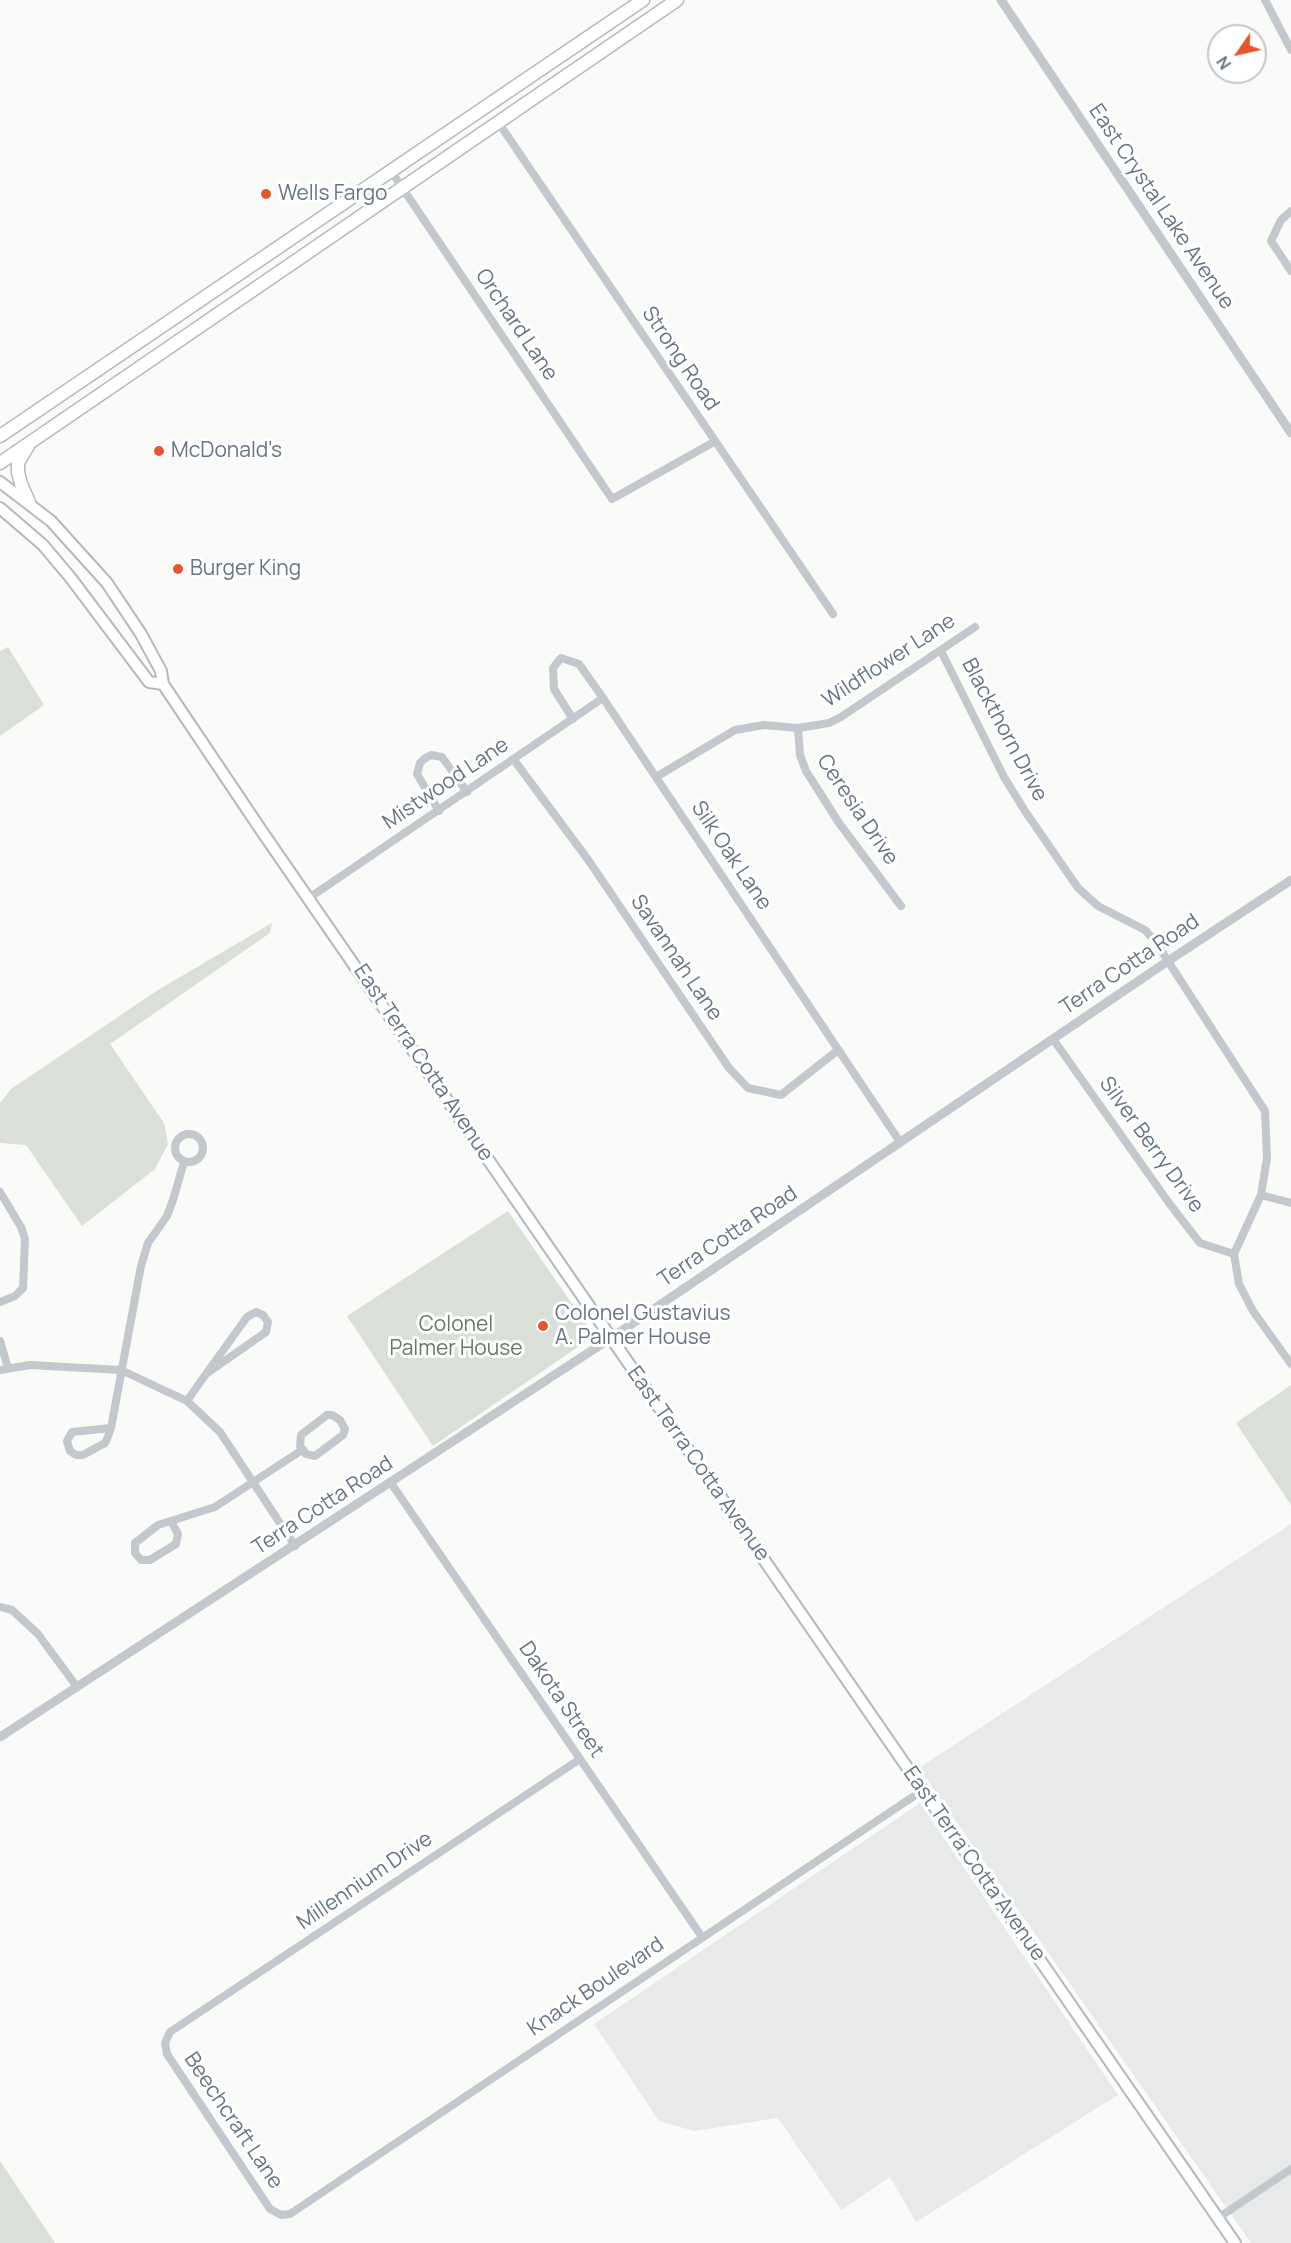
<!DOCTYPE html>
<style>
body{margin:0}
#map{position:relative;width:1291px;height:2243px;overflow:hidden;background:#fafaf8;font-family:Manrope,sans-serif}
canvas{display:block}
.north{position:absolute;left:1207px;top:24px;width:60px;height:60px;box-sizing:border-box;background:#fff;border:2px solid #c1c8cd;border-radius:50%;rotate:236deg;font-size:16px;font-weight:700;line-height:24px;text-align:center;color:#657683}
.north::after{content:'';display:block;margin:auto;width:21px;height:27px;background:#e4572e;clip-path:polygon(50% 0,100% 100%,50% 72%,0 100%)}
</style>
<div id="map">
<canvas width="1291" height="2243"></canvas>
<div class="north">N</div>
</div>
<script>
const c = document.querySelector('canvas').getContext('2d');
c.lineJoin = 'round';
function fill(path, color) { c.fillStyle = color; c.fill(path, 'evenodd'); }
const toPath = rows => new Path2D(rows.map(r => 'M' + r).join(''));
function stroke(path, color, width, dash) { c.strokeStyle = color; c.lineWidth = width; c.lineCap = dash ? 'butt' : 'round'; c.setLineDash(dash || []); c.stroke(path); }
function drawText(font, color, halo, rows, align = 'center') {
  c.font = font + ' Manrope,sans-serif'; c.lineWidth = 6; c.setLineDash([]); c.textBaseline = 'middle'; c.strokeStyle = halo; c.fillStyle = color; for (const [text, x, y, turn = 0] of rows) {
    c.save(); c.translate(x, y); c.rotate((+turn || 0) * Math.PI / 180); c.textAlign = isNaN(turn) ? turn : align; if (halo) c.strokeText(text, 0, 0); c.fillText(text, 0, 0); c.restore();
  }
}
fill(toPath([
 [1291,1524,1291,2243,1251,2243,919,1768],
 [920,1803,1118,2095,916,2222,890,2177,841,2210,778,2118,694,2131,659,2121,594,2024]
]), '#e8e9e9');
fill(toPath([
 [8,647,44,705,0,736,0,651],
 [272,923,270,933,110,1044,164,1123,168,1144,155,1169,82,1226,26,1145,0,1143,0,1103,11,1089,158,990],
 [508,1211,594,1336,433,1446,347,1316],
 [1291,1385,1291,1505,1236,1423],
 [0,2161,55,2243,0,2243]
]), '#dadfd7');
const secondary = toPath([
 [0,482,51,521,107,583,141,634,161,671,163,684,261,830,1235,2243],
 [0,508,43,545,70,577,149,682,163,684]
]);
const primary = toPath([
 [0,436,643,0],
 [28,446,18,463,18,472,21,484,29,502],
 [0,463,677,0]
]);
stroke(secondary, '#b3babf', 14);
stroke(primary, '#b5babe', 15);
stroke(toPath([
 [1265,0,1291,50],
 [498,122,833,614],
 [391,171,612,499,714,442],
 [1291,211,1281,220,1271,241,1291,271],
 [941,651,1004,777,1025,811,1078,888,1098,906,1145,930,1155,941,1265,1111,1267,1158,1261,1195,1234,1254,1239,1284,1253,1311,1291,1364],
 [573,719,554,689,553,668,561,658,579,664,603,698,900,1142],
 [798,728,800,755,806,771,839,823,901,906],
 [514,760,589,861,729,1068,748,1088,781,1095,838,1050],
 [656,777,735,730,764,725,798,728,829,723,841,717,975,627],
 [439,811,417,774,420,763,424,759,431,755,442,757,467,792],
 [309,898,603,698],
 [1053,1039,1169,1203,1200,1243,1234,1254],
 '175 1148a14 14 0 1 1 28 0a14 14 0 1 1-28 0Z',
 [0,1192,21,1227,25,1239,23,1288,15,1296,0,1302],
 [1261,1195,1291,1203],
 [0,1341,8,1368],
 [0,1370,30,1365,121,1370,187,1401,220,1432,295,1546],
 [187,1401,206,1374,247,1317,256,1312,263,1315,268,1322,266,1332,206,1374],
 [327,1415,332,1415,340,1420,345,1429,343,1435,315,1456,306,1454,300,1446,301,1435,327,1415],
 [111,1428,72,1432,67,1441,70,1451,76,1455,83,1455,105,1443,107,1439,111,1428,141,1266,148,1243,167,1216,173,1200,184,1162],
 [391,1483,702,1937],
 [171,1521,178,1534,176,1544,150,1560,141,1560,135,1553,135,1543,158,1525,215,1507,302,1450],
 [0,1607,12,1610,38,1634,77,1687],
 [580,1759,170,2032,165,2043,167,2054,270,2209,281,2215,290,2214,923,1790],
 [1218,2218,1291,2169]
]), '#c3c8cc', 8);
stroke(toPath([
 [1001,0,1291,433],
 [0,1737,611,1338,1168,961,1291,880]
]), '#c3c8cc', 9);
stroke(secondary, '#fff', 10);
stroke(primary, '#fff', 12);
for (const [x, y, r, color] of [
 [266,194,6,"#e4572e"],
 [159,451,6,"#e4572e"],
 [178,569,6,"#e4572e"],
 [543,1326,6,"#e4572e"]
]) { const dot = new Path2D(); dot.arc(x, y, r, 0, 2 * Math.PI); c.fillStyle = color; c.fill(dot); stroke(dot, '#fff', 2); }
drawText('21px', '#657683', '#fff', [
 ["Wells Fargo",278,194],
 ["McDonald's",171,451],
 ["Burger King",190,569],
 ["Colonel Gustavius",555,1314],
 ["A. Palmer House",555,1338]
], 'left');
drawText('21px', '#657683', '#fff', [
 ["East Crystal Lake Avenue",1161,207,56],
 ["Orchard Lane",516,325,56],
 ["Strong Road",680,359,56],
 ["Wildflower Lane",889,661,-33],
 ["Blackthorn Drive",1004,730,62],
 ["Mistwood Lane",446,784,-34],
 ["Ceresia Drive",857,810,56],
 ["Silk Oak Lane",731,856,56],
 ["Savannah Lane",676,958,56],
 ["Terra Cotta Road",1130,965,-34],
 ["East Terra Cotta Avenue",423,1063,56],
 ["Silver Berry Drive",1151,1145,54],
 ["Terra Cotta Road",728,1237,-34],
 ["East Terra Cotta Avenue",698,1464,55],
 ["Terra Cotta Road",323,1506,-33],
 ["Dakota Street",561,1700,56],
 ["East Terra Cotta Avenue",974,1864,55],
 ["Millennium Drive",365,1881,-34],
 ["Knack Boulevard",596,1987,-34],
 ["Beechcraft Lane",233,2121,56]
]);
drawText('21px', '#687a64', '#fff', [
 ["Colonel",456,1325],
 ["Palmer House",456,1349]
]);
</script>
